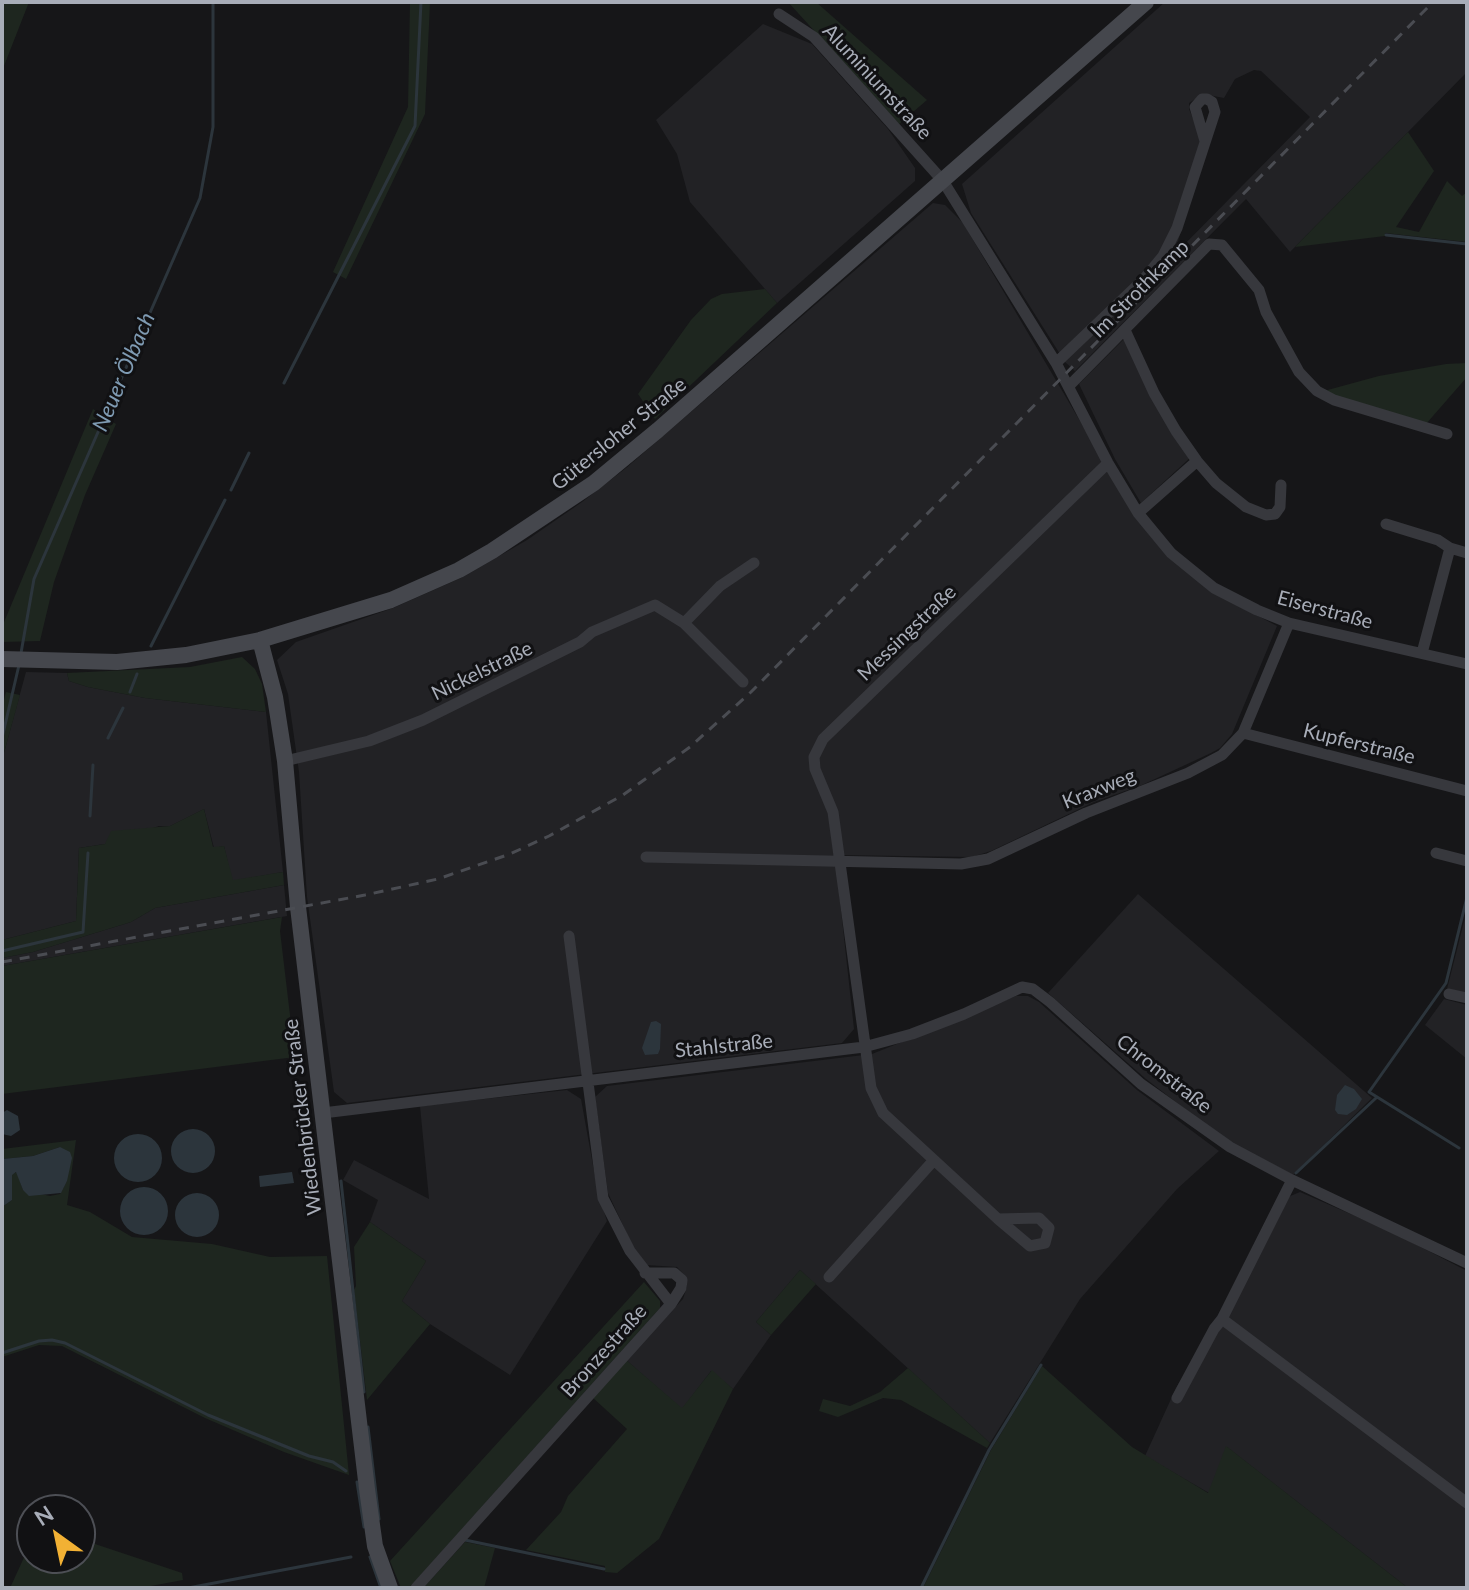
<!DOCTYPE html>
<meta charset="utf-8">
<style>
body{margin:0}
#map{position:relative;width:1469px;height:1590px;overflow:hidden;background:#161618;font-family:Lato,sans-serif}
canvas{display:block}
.frame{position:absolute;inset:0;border:4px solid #a8adb8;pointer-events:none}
.north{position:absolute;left:16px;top:1494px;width:80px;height:80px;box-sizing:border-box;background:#111113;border:2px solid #4d4f55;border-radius:50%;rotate:327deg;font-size:22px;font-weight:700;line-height:32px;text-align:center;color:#a8adb8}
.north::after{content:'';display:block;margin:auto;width:28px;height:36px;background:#f2b134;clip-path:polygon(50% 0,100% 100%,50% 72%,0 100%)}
</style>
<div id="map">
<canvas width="1469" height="1590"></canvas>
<div class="frame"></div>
<div class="north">N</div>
</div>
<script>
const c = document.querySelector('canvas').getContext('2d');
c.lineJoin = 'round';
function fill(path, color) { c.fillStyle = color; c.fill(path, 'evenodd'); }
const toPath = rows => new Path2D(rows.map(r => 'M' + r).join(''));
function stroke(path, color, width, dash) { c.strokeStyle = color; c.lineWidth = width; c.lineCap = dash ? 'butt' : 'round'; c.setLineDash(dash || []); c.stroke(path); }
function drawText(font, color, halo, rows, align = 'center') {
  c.font = font + ' Lato,sans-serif'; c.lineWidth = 6; c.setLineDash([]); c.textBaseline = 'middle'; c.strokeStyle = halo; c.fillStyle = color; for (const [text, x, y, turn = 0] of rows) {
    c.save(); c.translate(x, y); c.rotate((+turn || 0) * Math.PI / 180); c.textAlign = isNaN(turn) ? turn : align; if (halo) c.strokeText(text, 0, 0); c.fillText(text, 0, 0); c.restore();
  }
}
fill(toPath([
 [1165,2,1465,2,1467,6,1467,72,1290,252,1246,199,1075,371,1065,362,971,213,962,184],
 [1254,70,1261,71,1310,117,1173,256,1207,153,1189,109,1189,103,1203,94,1224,98,1235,79],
 [763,24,812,44,888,129,915,168,915,181,777,303,690,202,677,154,656,120],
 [933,203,945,205,963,223,1132,509,1213,592,1277,626,1232,734,1220,748,1211,753,1142,785,1094,802,991,851,972,857,835,855,854,1029,842,1043,347,1103,334,1092,307,897,299,772,288,694,277,660,296,642,393,608,463,577,527,540,582,502,626,468],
 [1125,338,1191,457,1141,503,1115,459,1079,384],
 [26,672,67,673,69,681,88,687,145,698,266,712,283,872,232,881,224,846,214,848,204,809,170,826,159,826,105,844,79,848,76,921,2,940,2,760],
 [284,885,287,916,2,966,2,958,33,952,131,922,155,908],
 [1138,894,1372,1098,1293,1175,1234,1144,1190,1113,1146,1079,1048,993],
 [1467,910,1467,995,1447,989],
 [1016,996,1028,996,1039,1002,1137,1090,1219,1151,1177,1189,1080,1299,990,1443,800,1270,756,1322,771,1335,733,1389,711,1371,682,1409,625,1359,683,1299,687,1287,686,1277,677,1267,646,1265,634,1249,608,1193,595,1097,607,1086,872,1054],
 [1444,999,1467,1005,1467,1059,1425,1025],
 [567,1090,581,1099,598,1193,607,1221,510,1375,430,1324,402,1301,426,1261,370,1222,378,1200,343,1180,354,1160,429,1199,420,1106],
 [1300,1192,1392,1232,1467,1271,1467,1588,1408,1588,1227,1447,1209,1493,1145,1456,1176,1388,1288,1197]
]), '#222225');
fill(toPath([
 [2,2,29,2,2,71],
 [410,2,430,2,425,114,346,279,333,272,408,107],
 [788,2,816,2,927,100,899,124],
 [1408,132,1434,171,1396,227,1419,232,1447,181,1462,196,1467,192,1467,242,1385,233,1385,236,1295,247],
 [765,289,777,303,655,419,638,394,691,320,711,299,722,294],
 [1467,363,1467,377,1426,424,1337,398,1324,391,1379,376,1446,364],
 [93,409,116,424,85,495,54,582,40,641,2,642,2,627],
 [242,657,255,669,262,684,266,712,145,698,88,687,69,681,67,673,190,667],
 [6,692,20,695,2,760,2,707],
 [204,809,213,847,224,846,233,880,283,872,284,885,155,908,131,922,33,952,2,958,2,940,76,921,79,848,105,844,111,831,170,826],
 [282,917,280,931,295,1057,2,1094,2,966],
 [76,1140,67,1205,90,1212,132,1237,212,1244,270,1257,327,1256,349,1475,284,1452,205,1418,62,1346,39,1345,2,1357,2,1207,12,1200,12,1174,17,1172,23,1190,50,1196,60,1194,67,1181,60,1147,33,1156,2,1159,2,1149],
 [370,1222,426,1261,402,1301,430,1324,367,1400,354,1290,356,1286,354,1247],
 [800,1270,816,1284,771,1335,756,1322],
 [644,1282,660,1301,660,1308,409,1588,401,1588,390,1561],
 [625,1359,682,1408,712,1370,733,1389,659,1539,617,1573,605,1572,605,1566,526,1550,561,1512,568,1496,627,1429,592,1397],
 [1042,1366,1132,1447,1208,1493,1226,1446,1408,1588,923,1588,991,1450],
 [908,1368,990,1443,987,1448,901,1400,883,1398,838,1417,819,1411,823,1399,850,1406,880,1392],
 [80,1539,182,1573,183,1580,140,1588,10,1588,32,1540,32,1558,80,1558],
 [465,1542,495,1548,484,1588,425,1586]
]), '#1e261f');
fill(toPath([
 [656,1021,661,1024,660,1049,658,1054,645,1055,642,1048,651,1022],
 [1345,1085,1354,1089,1362,1099,1356,1109,1347,1115,1338,1114,1335,1110,1337,1095],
 [7,1110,18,1116,20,1130,11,1136,2,1134,2,1113],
 '171 1151a22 22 0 1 1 44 0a22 22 0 1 1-44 0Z',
 '114 1158a24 24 0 1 1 48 0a24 24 0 1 1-48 0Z',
 [60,1147,70,1152,72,1158,67,1181,61,1193,29,1196,23,1190,16,1172,12,1175,12,1200,2,1207,2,1159,33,1156],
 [292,1172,294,1183,260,1187,259,1176],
 '120 1211a24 24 0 1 1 48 0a24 24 0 1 1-48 0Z',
 '175 1215a22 22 0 1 1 44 0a22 22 0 1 1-44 0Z'
]), '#2c353c');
stroke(toPath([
 [1386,235,1467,244],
 [284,383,415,126,421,2],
 [231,490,249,453],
 [151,646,225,500],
 [21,653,34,579,200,198,213,127,213,2],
 [130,692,137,674],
 [2,738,19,665],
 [108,738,123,708],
 [90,816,93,765],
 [2,951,83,932,88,853],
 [1459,1148,1369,1092,1446,983,1467,897],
 [1296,1173,1376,1098],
 [341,1181,364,1392],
 [2,1353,39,1341,52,1340,65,1343,208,1415,309,1456,333,1462,346,1471],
 [368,1427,379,1519],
 [357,1482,364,1527],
 [465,1540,604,1569],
 [370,1557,381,1588],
 [188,1588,351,1557],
 [921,1588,989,1450,1041,1365]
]), '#2c353c', 3);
stroke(toPath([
 [779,14,814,37,943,181,1056,363,1108,463,1138,513,1171,553,1214,588,1257,610,1289,623,1467,664],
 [1125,330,1154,393,1176,431,1197,461,1216,483,1246,507,1266,515,1275,514,1280,507,1281,485],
 [1056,363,1144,279,1163,256,1177,228,1215,112,1212,102,1207,99,1202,99,1195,107,1205,141],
 [1069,386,1209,244,1222,245,1259,290,1266,312,1299,372,1317,391,1334,400,1447,434],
 [1138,513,1197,461],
 [1386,524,1438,540,1450,548,1467,553],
 [684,623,720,586,754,563],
 [1422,653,1450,548],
 [1243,733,1467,791],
 [285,761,369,741,423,720,580,642,592,632,655,605,684,623,743,682],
 [1436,853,1467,861],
 [646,857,961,864,988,859,1086,813,1188,773,1222,755,1243,733,1289,623],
 [569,936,603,1198,630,1251,671,1304],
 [1449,994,1467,998],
 [323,1113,864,1047,912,1034,964,1014,1022,987,1033,989,1050,1002,1141,1084,1230,1147,1292,1180,1467,1263],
 [1292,1180,1222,1319,1467,1503],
 [998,1219,1039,1218,1049,1228,1045,1243,1030,1246,998,1219,883,1113,871,1088,833,812,815,769,814,757,823,739,1108,463],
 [829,1277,934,1160],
 [1177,1398,1214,1329,1222,1319],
 [416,1588,671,1304,681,1288,682,1280,674,1273,645,1273]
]), '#37383d', 11);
stroke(toPath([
 [260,640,275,697,285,761,298,907,367,1489,375,1546,390,1588],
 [2,659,117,662,186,655,260,640,391,600,459,570,492,551,594,483,658,430,1146,2]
]), '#45474d', 16);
stroke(toPath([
 [2,962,365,895,438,879,510,854,549,836,623,795,690,747,751,692,1433,2]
]), '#4a4c52', 3, [10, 8]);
drawText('20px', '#a8adb8', '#111113', [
 ["Aluminiumstraße",877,82,47],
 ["Im Strothkamp",1140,289,-45],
 ["Gütersloher Straße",619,434,-39],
 ["Eiserstraße",1325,610,15],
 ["Messingstraße",907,633,-44],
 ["Nickelstraße",482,671,-26],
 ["Kupferstraße",1359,744,14],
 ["Kraxweg",1099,789,-22],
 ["Stahlstraße",724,1046,-6],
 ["Chromstraße",1164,1074,38],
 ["Wiedenbrücker Straße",303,1117,-97],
 ["Bronzestraße",604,1351,-48]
]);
drawText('italic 22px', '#7f9bb3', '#111113', [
 ["Neuer Ölbach",124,372,-67]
]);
</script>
